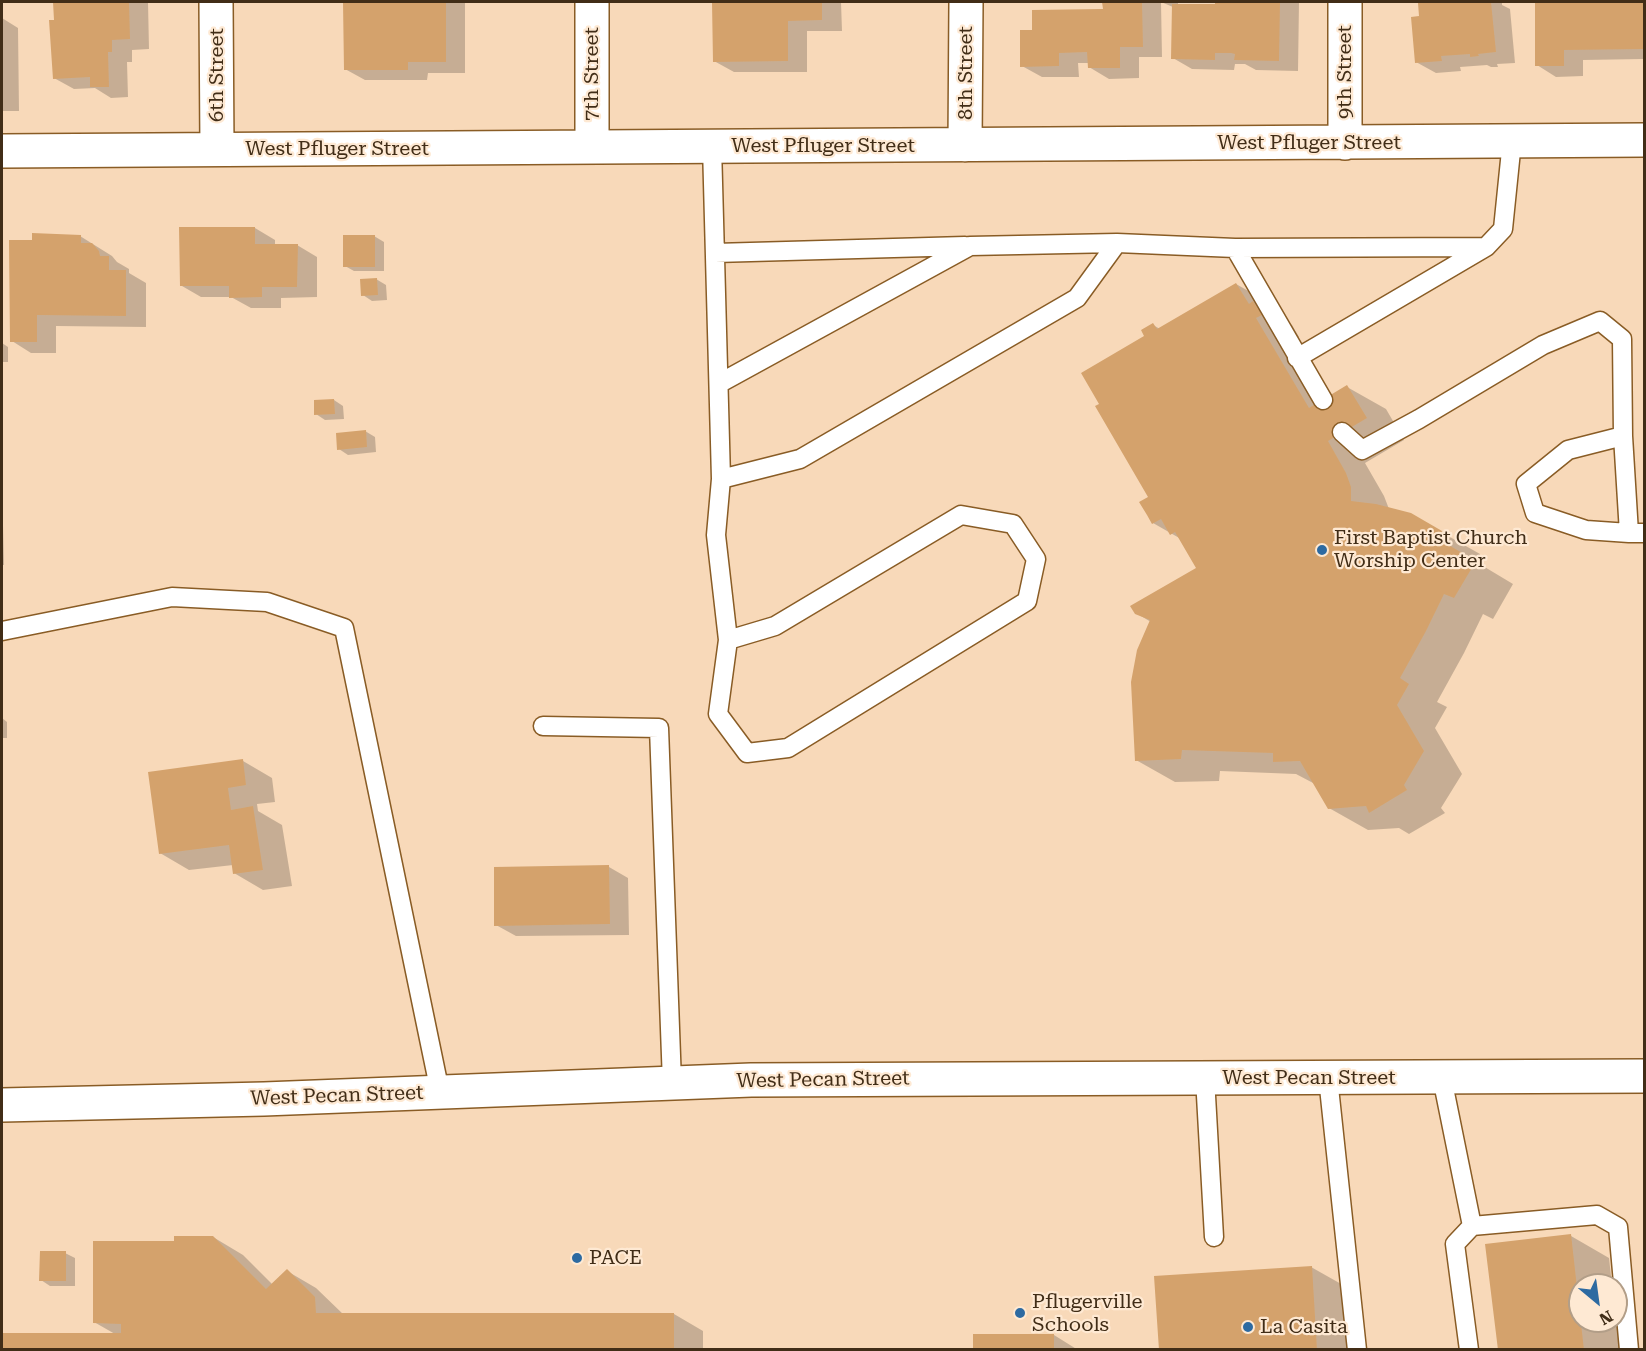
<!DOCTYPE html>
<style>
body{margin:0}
#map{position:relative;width:1646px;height:1351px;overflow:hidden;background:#f8d9b9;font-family:"Roboto Serif",serif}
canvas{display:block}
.frame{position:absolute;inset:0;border:3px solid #412d17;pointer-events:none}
.north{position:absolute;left:1568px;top:1273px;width:60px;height:60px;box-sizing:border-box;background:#fee9d3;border:2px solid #b29e88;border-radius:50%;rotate:151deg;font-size:16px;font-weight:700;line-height:24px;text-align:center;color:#412d17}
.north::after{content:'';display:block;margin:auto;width:21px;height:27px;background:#2d6aa1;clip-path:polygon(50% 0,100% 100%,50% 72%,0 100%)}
</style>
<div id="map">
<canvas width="1646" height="1351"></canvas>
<div class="frame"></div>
<div class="north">N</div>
</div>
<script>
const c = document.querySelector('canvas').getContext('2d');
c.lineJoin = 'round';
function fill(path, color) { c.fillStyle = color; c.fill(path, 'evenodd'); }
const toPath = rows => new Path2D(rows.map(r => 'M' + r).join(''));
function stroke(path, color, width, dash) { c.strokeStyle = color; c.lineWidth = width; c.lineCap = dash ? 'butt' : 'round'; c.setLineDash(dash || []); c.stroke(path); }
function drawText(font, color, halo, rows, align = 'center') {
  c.font = font + ' "Roboto Serif",serif'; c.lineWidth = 4.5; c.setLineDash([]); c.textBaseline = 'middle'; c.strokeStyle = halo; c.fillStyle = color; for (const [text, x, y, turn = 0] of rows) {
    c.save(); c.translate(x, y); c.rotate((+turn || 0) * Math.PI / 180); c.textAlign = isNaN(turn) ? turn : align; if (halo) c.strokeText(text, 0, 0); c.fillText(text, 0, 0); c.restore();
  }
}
fill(toPath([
 [55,2,148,2,149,49,132,50,132,62,127,62,128,97,111,98,95,88,74,89,54,78],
 [345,2,465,2,465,73,428,73,427,80,365,80,345,69],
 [714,2,841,2,842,31,807,31,807,72,734,72,714,61],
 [1104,2,1178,2,1178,5,1216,6,1216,2,1299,2,1298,71,1256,70,1245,64,1235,64,1234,70,1192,69,1173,58,1173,7,1161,2,1162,57,1139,57,1139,78,1109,79,1089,67,1089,63,1078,63,1079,77,1042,77,1022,66,1034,31,1104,10],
 [1434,2,1502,2,1502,5,1510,9,1515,63,1497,64,1498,67,1491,67,1487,65,1460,67,1461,71,1436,73,1416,62,1420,17],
 [1536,2,1644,2,1644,59,1583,60,1583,76,1556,77,1537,65],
 [2,18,18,28,19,111,2,111],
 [255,228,275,240,275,245,297,245,317,257,317,297,281,298,281,308,251,308,231,297,201,297,182,286],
 [80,236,112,256,117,262,129,269,129,273,146,283,146,327,56,326,56,353,31,353,12,341],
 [374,236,384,242,384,271,354,271,345,266],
 [376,279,386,285,387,300,372,301,363,295],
 [1236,284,1275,306,1282,319,1292,325,1299,337,1294,340,1328,399,1347,387,1386,409,1404,440,1365,463,1384,496,1389,509,1441,532,1480,554,1478,563,1513,584,1493,619,1483,614,1464,653,1437,702,1447,707,1435,728,1462,774,1441,808,1445,813,1409,834,1399,828,1368,830,1329,808,1315,784,1296,774,1220,771,1219,781,1175,782,1136,760,1151,622,1136,613,1198,569,1181,539,1153,523,1150,497,1101,404,1153,325,1160,329],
 [2,343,8,347,8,362,2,362],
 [334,400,343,406,344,419,325,420,316,414],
 [365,431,375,437,376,452,348,455,339,449],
 [2,524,3,525,4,565,2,565],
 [2,718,7,722,7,738,2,738],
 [243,761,272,778,275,802,257,804,258,811,282,825,292,886,263,890,234,873,233,865,189,870,160,853],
 [609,867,628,878,629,935,516,936,496,925],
 [1571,1236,1609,1258,1612,1285,1580,1285,1580,1321,1616,1321,1616,1319,1620,1350,1499,1350],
 [213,1237,243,1255,273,1285,287,1271,316,1288,344,1315,674,1314,703,1331,703,1350,2,1350,2,1334,115,1334,94,1322,176,1242],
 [65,1253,75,1258,75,1286,50,1286,41,1280],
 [1311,1267,1350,1289,1354,1350,1161,1350],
 [1054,1335,1078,1350,975,1350]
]), '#0003');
fill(toPath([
 [53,2,129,2,130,39,112,40,112,52,108,52,109,87,90,87,90,77,53,79,49,20,54,20],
 [343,2,446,2,446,62,408,62,408,70,344,70],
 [712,2,822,2,822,20,788,21,788,61,713,62],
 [1102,2,1142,2,1143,47,1120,47,1120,68,1088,68,1087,52,1059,53,1059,66,1020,67,1020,30,1032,30,1032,10,1103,9],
 [1215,2,1280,2,1279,61,1234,60,1235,54,1231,53,1215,53,1215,60,1171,59,1172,4,1215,4],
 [1433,2,1491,2,1496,52,1478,54,1479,56,1470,57,1470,54,1441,56,1442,61,1415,63,1411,17,1419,16,1418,3],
 [1535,2,1644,2,1644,49,1564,50,1564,66,1535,66],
 [179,227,255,227,255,244,298,244,297,287,262,287,262,297,229,298,229,286,180,286],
 [32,233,81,235,81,243,92,243,99,251,100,256,109,256,109,270,126,270,126,316,37,315,37,342,10,342,9,240,32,240],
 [343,235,375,235,375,267,343,267],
 [377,278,378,295,361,296,360,279],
 [1236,283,1249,304,1253,301,1262,315,1256,318,1309,408,1347,385,1367,418,1328,441,1346,473,1351,487,1351,501,1376,504,1411,513,1442,531,1440,540,1476,561,1454,598,1444,594,1426,631,1400,678,1409,684,1397,705,1424,751,1404,785,1407,790,1369,813,1366,806,1328,809,1300,761,1273,762,1273,753,1182,750,1181,759,1135,761,1131,682,1137,650,1150,620,1135,614,1130,606,1196,568,1175,532,1170,535,1161,519,1152,524,1147,515,1139,502,1148,497,1095,406,1099,404,1081,373,1144,336,1141,330,1153,323,1157,329],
 [334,399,335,414,314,415,314,400],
 [366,430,367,447,337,450,336,433],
 [243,759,246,785,228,788,231,810,253,806,263,870,233,874,229,845,159,854,148,772],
 [609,865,610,924,494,926,494,867],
 [1571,1234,1584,1350,1498,1350,1485,1244],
 [174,1236,213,1236,266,1289,287,1269,315,1297,316,1313,674,1313,674,1350,2,1350,2,1333,121,1333,121,1324,93,1323,93,1241,174,1241],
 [40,1251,66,1251,66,1281,39,1281],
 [1312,1266,1317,1350,1159,1350,1154,1276],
 [973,1334,1054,1334,1054,1350,973,1350]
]), '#d4a26c');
const service = toPath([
 [712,146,721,479,716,535,728,640,775,626,961,515,1013,524,1036,559,1027,601,788,748,747,753,718,714,728,640],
 [1235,248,1484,247],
 [715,253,965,246],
 [1297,358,1486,247,1503,229,1512,141],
 [720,383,970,246,1117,243],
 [1342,432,1362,450,1419,419,1543,345,1600,321,1622,339,1623,436,1629,533,1644,533],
 [1623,436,1568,450,1526,484,1535,513,1586,530,1629,533],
 [721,479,800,459,1077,298,1117,243,1235,248,1323,400],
 [2,631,172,597,267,602,344,628,440,1092],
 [543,726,659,728,672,1083],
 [1205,1078,1214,1237],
 [1328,1078,1357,1350],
 [1442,1078,1472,1226],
 [1469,1350,1455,1244,1472,1226,1597,1215,1618,1227,1629,1350]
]);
const minor = toPath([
 [216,2,217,149],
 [592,2,592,147],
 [1345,2,1345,143],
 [965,145,966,2],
 [2,151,1644,140]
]);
const secondary = toPath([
 [2,1105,264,1099,751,1080,1644,1076]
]);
stroke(service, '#895c25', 21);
stroke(minor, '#895c25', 36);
stroke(secondary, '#895c25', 36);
stroke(service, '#fff', 18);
stroke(minor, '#fff', 33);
stroke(secondary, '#fff', 33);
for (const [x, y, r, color] of [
 [1322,550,6,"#2d6aa1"],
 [577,1258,6,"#2d6aa1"],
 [1020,1313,6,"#2d6aa1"],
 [1248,1327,6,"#2d6aa1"]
]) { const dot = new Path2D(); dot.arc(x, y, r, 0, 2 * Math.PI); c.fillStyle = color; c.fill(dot); stroke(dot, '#fee9d3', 2); }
drawText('20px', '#412d17', '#fee9d3', [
 ["9th Street",1345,72,-90],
 ["8th Street",966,73,-90],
 ["7th Street",592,74,-90],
 ["6th Street",217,75,-90],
 ["West Pfluger Street",1309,143],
 ["West Pfluger Street",823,146],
 ["West Pfluger Street",337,149],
 ["West Pecan Street",1309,1078],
 ["West Pecan Street",823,1080,-1],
 ["West Pecan Street",337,1096,-2]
]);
drawText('20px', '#412d17', '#fee9d3', [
 ["First Baptist Church",1334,538],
 ["Worship Center",1334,561],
 ["PACE",589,1258],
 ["Pflugerville",1032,1302],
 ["Schools",1032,1325],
 ["La Casita",1260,1327]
], 'left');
</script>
